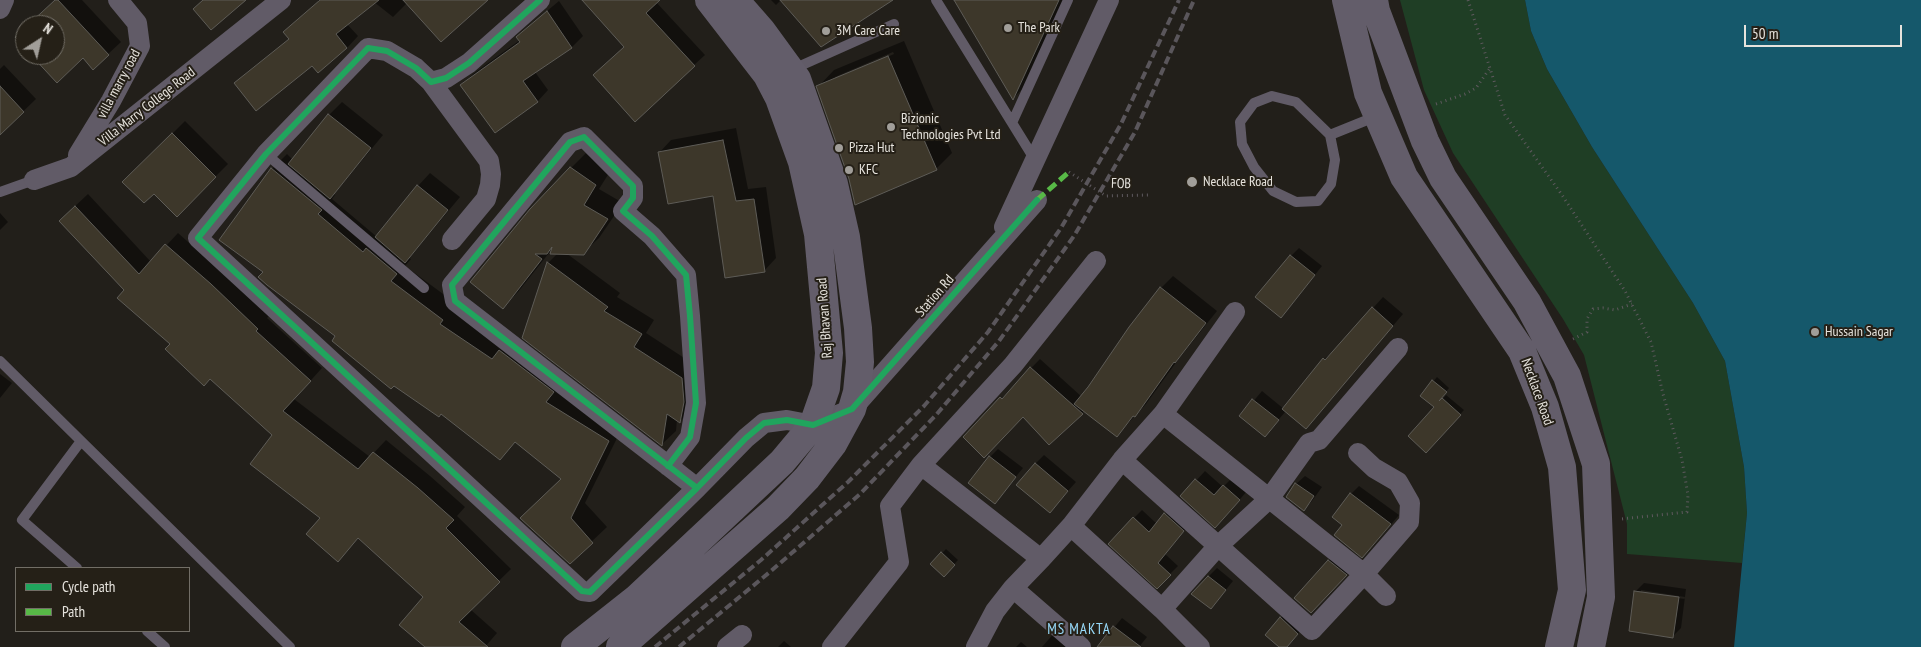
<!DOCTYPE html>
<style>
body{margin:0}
#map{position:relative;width:1921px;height:647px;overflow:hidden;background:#221f1a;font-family:"PT Sans Narrow",sans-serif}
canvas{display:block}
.legend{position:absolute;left:15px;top:567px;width:175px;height:65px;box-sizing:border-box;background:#252017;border:1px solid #726e66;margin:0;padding:6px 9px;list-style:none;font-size:15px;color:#e6e3dd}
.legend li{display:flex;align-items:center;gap:10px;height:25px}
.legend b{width:25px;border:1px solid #726e66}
.north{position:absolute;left:15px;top:15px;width:50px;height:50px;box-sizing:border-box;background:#252017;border:1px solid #726e66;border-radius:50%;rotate:35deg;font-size:14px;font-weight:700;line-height:20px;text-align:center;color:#e6e3dd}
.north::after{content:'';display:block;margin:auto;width:18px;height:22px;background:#a19e99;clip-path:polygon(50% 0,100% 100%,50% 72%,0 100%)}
.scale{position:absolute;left:1744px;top:25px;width:158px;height:22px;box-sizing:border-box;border:2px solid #e6e3dd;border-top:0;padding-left:6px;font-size:15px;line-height:18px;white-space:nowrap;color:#e6e3dd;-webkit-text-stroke:4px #252017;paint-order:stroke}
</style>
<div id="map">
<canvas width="1921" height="647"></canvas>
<ul class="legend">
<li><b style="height:6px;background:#20a55d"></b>Cycle path</li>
<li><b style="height:6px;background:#58b947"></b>Path</li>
</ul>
<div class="north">N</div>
<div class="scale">50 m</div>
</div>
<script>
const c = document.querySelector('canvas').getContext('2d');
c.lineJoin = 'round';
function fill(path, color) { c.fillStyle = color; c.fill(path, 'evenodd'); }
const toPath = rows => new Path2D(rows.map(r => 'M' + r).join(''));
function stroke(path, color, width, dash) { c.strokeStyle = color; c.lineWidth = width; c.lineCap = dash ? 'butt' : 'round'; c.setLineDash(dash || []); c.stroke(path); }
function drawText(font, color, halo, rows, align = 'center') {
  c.font = font + ' "PT Sans Narrow",sans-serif'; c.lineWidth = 4; c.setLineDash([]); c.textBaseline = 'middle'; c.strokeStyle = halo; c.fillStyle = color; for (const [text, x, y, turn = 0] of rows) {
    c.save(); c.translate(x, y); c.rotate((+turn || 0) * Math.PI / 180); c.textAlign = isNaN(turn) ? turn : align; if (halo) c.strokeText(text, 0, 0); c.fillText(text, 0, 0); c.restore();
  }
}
fill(toPath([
 [1400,0,1525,0,1531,31,1547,69,1592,147,1693,303,1725,361,1744,467,1747,513,1742,563,1627,554,1627,524,1584,355,1563,319,1453,153,1424,90]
]), '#1f3e25');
fill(toPath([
 [1525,0,1921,0,1921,647,1734,647,1747,513,1744,467,1725,361,1693,303,1592,147,1547,69,1531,31]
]), '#15586b');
fill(toPath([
 [56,0,82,0,121,42,93,68,83,57,33,55,55,55,55,25,29,25],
 [318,0,486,0,407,3,393,17,374,2,347,24,358,36,347,48,312,65,235,83,247,72,290,38,284,32,318,2],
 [584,0,658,0,656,2,705,55,694,65],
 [771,0,781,0,776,5],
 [955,0,1066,0,1029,83,1013,98],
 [559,1,583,36,572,47,535,72,548,90,538,101,495,131,462,85,473,74,520,40,518,37,529,26],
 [904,41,952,153,936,169,850,179,818,87,834,70],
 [893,52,894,54,835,80,835,77],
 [4,65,36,99,6,128,0,122,0,69],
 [342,102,383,135,334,194,335,195,332,199,377,237,418,186,430,173,460,197,409,258,411,259,405,266,623,426,585,503,607,527,570,562,562,479,516,441,499,459,441,413,337,336,264,272,272,169,287,154,293,160,329,115],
 [185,121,228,164,177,215,154,192,124,182],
 [736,128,748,189,766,187,776,258,764,271,714,195,659,153,671,140],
 [586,153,611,170,599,189,623,203,599,238,583,253,566,253,620,293,617,297,654,320,646,333,695,365,693,408,680,421,677,419,676,431,662,444,524,337,548,263,558,253,553,248,518,292,503,307,571,168],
 [88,194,151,262,178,233,223,273,269,316,267,318,322,368,294,399,370,457,386,440,430,476,465,507,457,516,511,569,470,609,497,633,485,647,427,647,425,597,358,538,349,548,322,518,274,435,171,344,125,290,72,209],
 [0,213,8,222,0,230],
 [1299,248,1322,266,1289,307,1291,256],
 [1173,276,1217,311,1180,357,1146,404,1117,435,1084,411,1049,443,1023,415,964,437,1040,359,1082,397,1161,288],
 [1383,297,1403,314,1316,416,1286,411,1265,435,1241,416,1262,391,1284,409,1324,359,1336,349],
 [0,374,12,383,0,398],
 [1437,377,1449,388,1441,398,1442,400,1446,395,1464,410,1426,451,1435,407,1421,396],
 [998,449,1023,468,995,502,990,457],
 [1044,455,1076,482,1050,511,1035,464],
 [1205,471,1223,487,1232,478,1247,491,1224,518,1182,496],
 [1305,476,1322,487,1312,501,1304,509,1296,484],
 [1359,486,1399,515,1371,548,1344,525,1351,494],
 [1173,506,1191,522,1165,554,1178,566,1157,587,1134,518,1142,510,1157,524],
 [946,549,958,560,944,575,932,564],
 [1335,554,1352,568,1318,605,1328,561],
 [1217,568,1233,581,1211,608,1209,576],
 [1644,583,1686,589,1681,628,1672,637,1636,591],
 [1641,590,1685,597,1685,599,1641,593],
 [1289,610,1306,625,1286,647,1281,647,1281,618],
 [1122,618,1147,637,1139,647,1098,647],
 [1057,630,1066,647,1042,647,1049,639],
 [784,641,791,647,778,647],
 [1021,642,1027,647,1016,647]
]), '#0007');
const building = toPath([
 [55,0,58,0,109,55,93,70,83,58,57,83,31,55,55,55,55,25,28,25,55,0],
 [203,0,246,0,211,30,193,9,203,0],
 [320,0,379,0,336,34,347,48,318,73,312,66,256,111,234,83,289,39,283,32,320,0],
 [403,0,488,0,441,42,403,0],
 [582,0,660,0,646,13,695,66,635,122,593,75,624,47,582,0],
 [780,0,893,0,821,47,780,0],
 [954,0,1059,0,1013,100,987,56,954,0],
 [547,11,572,48,523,81,538,102,495,133,460,85,520,42,516,37,547,11],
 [25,28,25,48,15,37,25,28],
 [888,56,937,170,855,205,849,179,816,86,888,56],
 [0,86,24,112,0,135,0,86],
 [328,114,371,148,330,199,288,164,328,114],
 [172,133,216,177,177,217,154,194,144,203,122,182,172,133],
 [723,140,736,201,754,199,765,272,725,278,713,196,668,204,658,152,723,140],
 [570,167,596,185,584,205,608,219,584,255,550,254,552,247,547,254,535,254,542,259,503,309,470,282,530,209,570,167],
 [271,168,322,210,318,214,363,252,366,248,397,274,391,281,443,320,440,324,492,359,499,350,554,392,546,402,609,441,571,518,593,543,570,564,520,518,561,479,515,442,500,460,441,414,439,417,394,386,391,389,332,341,335,336,267,285,258,277,263,272,219,240,271,168],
 [417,185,448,210,405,263,375,237,417,185],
 [75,206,139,274,165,244,211,284,258,329,256,331,311,381,283,411,358,469,373,452,418,488,454,520,446,528,500,582,459,622,488,647,425,647,399,625,423,597,358,538,338,562,306,534,320,518,250,464,272,435,210,379,204,386,165,349,170,344,117,298,124,290,59,221,75,206],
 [1290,255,1315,275,1281,318,1255,297,1290,255],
 [547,262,608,307,604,311,642,334,634,347,682,378,684,402,680,423,667,414,662,446,522,338,547,262],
 [1160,287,1206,323,1175,363,1174,362,1135,417,1133,416,1117,437,1074,404,1088,387,1129,327,1160,287],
 [1372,307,1393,326,1306,429,1282,409,1323,358,1325,360,1372,307],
 [1030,367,1083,414,1049,445,1023,417,984,458,963,437,1000,397,1002,399,1030,367],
 [1432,380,1447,392,1439,401,1442,398,1461,415,1426,453,1408,436,1434,407,1420,396,1432,380],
 [1252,399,1279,420,1265,437,1239,416,1252,399],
 [989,456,1016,477,995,504,968,483,989,456],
 [1035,463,1068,491,1050,513,1016,485,1035,463],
 [1195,479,1214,495,1223,485,1240,500,1215,528,1180,496,1195,479],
 [1295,483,1314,496,1304,511,1286,497,1295,483],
 [1350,493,1391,524,1362,558,1334,535,1342,525,1332,517,1350,493],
 [1164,513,1184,531,1158,563,1171,575,1157,589,1108,544,1133,517,1149,532,1164,513],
 [941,552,955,565,944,577,930,564,941,552],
 [1328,560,1347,575,1311,613,1294,598,1328,560],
 [1208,576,1226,590,1211,609,1191,594,1208,576],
 [1634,591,1679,597,1673,638,1629,631,1634,591],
 [1280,617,1298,634,1287,647,1279,647,1265,635,1280,617],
 [1113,626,1141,647,1097,647,1113,626]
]);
fill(building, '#3d372a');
stroke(building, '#5e5c57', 1);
stroke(toPath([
 [1468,0,1505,115,1562,195,1625,291,1651,342,1663,394,1682,460,1688,495,1687,512,1621,519],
 [1436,104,1465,94,1476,88,1490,68],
 [1573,339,1587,332,1587,319,1593,309,1603,308,1615,310,1632,304]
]), '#5e595e', 3, [1, 4]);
stroke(toPath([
 [936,0,1035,160],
 [791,70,894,24],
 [1012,123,1068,0],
 [1330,135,1335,160,1331,184,1318,201,1296,202,1273,191,1254,167,1242,144,1240,122,1254,103,1272,96,1296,102,1330,135,1377,116],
 [266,154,424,288],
 [0,192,34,180],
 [0,361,290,647],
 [77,568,22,520,81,441],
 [147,631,165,647]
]), '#615b67', 10);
stroke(toPath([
 [540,0,469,63,446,78,431,82,416,68,387,51,368,48,266,154,198,238,582,591,590,592,697,488,746,438,764,423,787,420,813,425,852,409,1037,200],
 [0,9,4,0],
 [431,82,489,161,491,174,490,185,486,199,452,240],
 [78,155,111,101,140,46,137,23,118,0],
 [34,180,71,167,281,0],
 [1004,227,1109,0],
 [1163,414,1364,574,1386,596],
 [1122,460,1312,630,1364,574,1409,522,1410,503,1398,482,1374,468,1358,453],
 [921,465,1013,365,1096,261],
 [668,466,690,437,696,403,690,316,686,275,652,236,623,211,633,198,633,186,584,137,570,142,452,285,455,301,684,478,697,488],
 [1071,526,1162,609],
 [1041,559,1071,526,1122,460,1163,414,1235,312],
 [727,647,742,635],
 [832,647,899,562,890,506,921,465,1041,559,1013,588],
 [976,647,995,611,1013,588,1081,647],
 [1200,647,1162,609,1218,546,1269,499,1309,443,1319,440,1398,348]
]), '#615b67', 20);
stroke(toPath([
 [1346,0,1368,93,1404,177,1522,351,1545,407,1562,467,1572,590,1559,647],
 [1374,0,1376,11,1425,141,1443,178,1527,302,1567,376,1596,464,1601,597,1591,647],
 [575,647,637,598,782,462,813,425,826,388,829,353,818,234,802,162,779,98,767,75,709,0],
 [620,647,778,508,807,478,833,444,852,409,857,392,860,362,858,328,846,237,834,184,797,79,762,31,735,0]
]), '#635d6a', 28);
stroke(toPath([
 [655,647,761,560,848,482,924,406,988,332,1061,228,1121,124,1179,0],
 [679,647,771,571,860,494,936,415,999,341,1074,236,1135,132,1194,0]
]), '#5a565b', 4, [8, 4]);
stroke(toPath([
 [1069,172,1106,196,1148,195]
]), '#5e595e', 3, [1, 4]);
stroke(toPath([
 [1037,200,1069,172]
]), '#58b947', 5, [10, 5]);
stroke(toPath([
 [540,0,469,63,446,78,431,82,416,68,387,51,368,48,266,154,198,238,582,591,590,592,697,488,746,438,764,423,787,420,813,425,852,409,1037,200],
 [668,466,690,437,696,403,690,316,686,275,652,236,623,211,633,198,633,186,584,137,570,142,452,285,455,301,684,478,697,488]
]), '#20a55d', 6);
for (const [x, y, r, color] of [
 [1008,28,5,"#a19e99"],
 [826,31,5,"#a19e99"],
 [891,127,5,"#a19e99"],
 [839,148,5,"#a19e99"],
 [849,170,5,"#a19e99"],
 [1192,182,6,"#a19e99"],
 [1815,332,5,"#a19e99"]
]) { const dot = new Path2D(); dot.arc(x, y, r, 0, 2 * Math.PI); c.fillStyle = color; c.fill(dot); stroke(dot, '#252017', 2); }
drawText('14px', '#e6e3dd', '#252017', [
 ["The Park",1018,28],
 ["3M Care Care",836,31],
 ["Bizionic",901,119],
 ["Technologies Pvt Ltd",901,135],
 ["Pizza Hut",849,148],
 ["KFC",859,170],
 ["Necklace Road",1203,182],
 ["Hussain Sagar",1825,332]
], 'left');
drawText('14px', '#e6e3dd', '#252017', [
 ["villa marry road",119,84,-62],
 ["Villa Marry College Road",147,107,-38],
 ["FOB",1121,184,1],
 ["Station Rd",935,296,-49],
 ["Raj Bhavan Road",825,318,-94],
 ["Necklace Road",1537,392,70]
]);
c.letterSpacing = '1px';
drawText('15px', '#98dafa', '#252017', [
 ["MS MAKTA",1079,630]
]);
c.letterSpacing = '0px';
</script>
